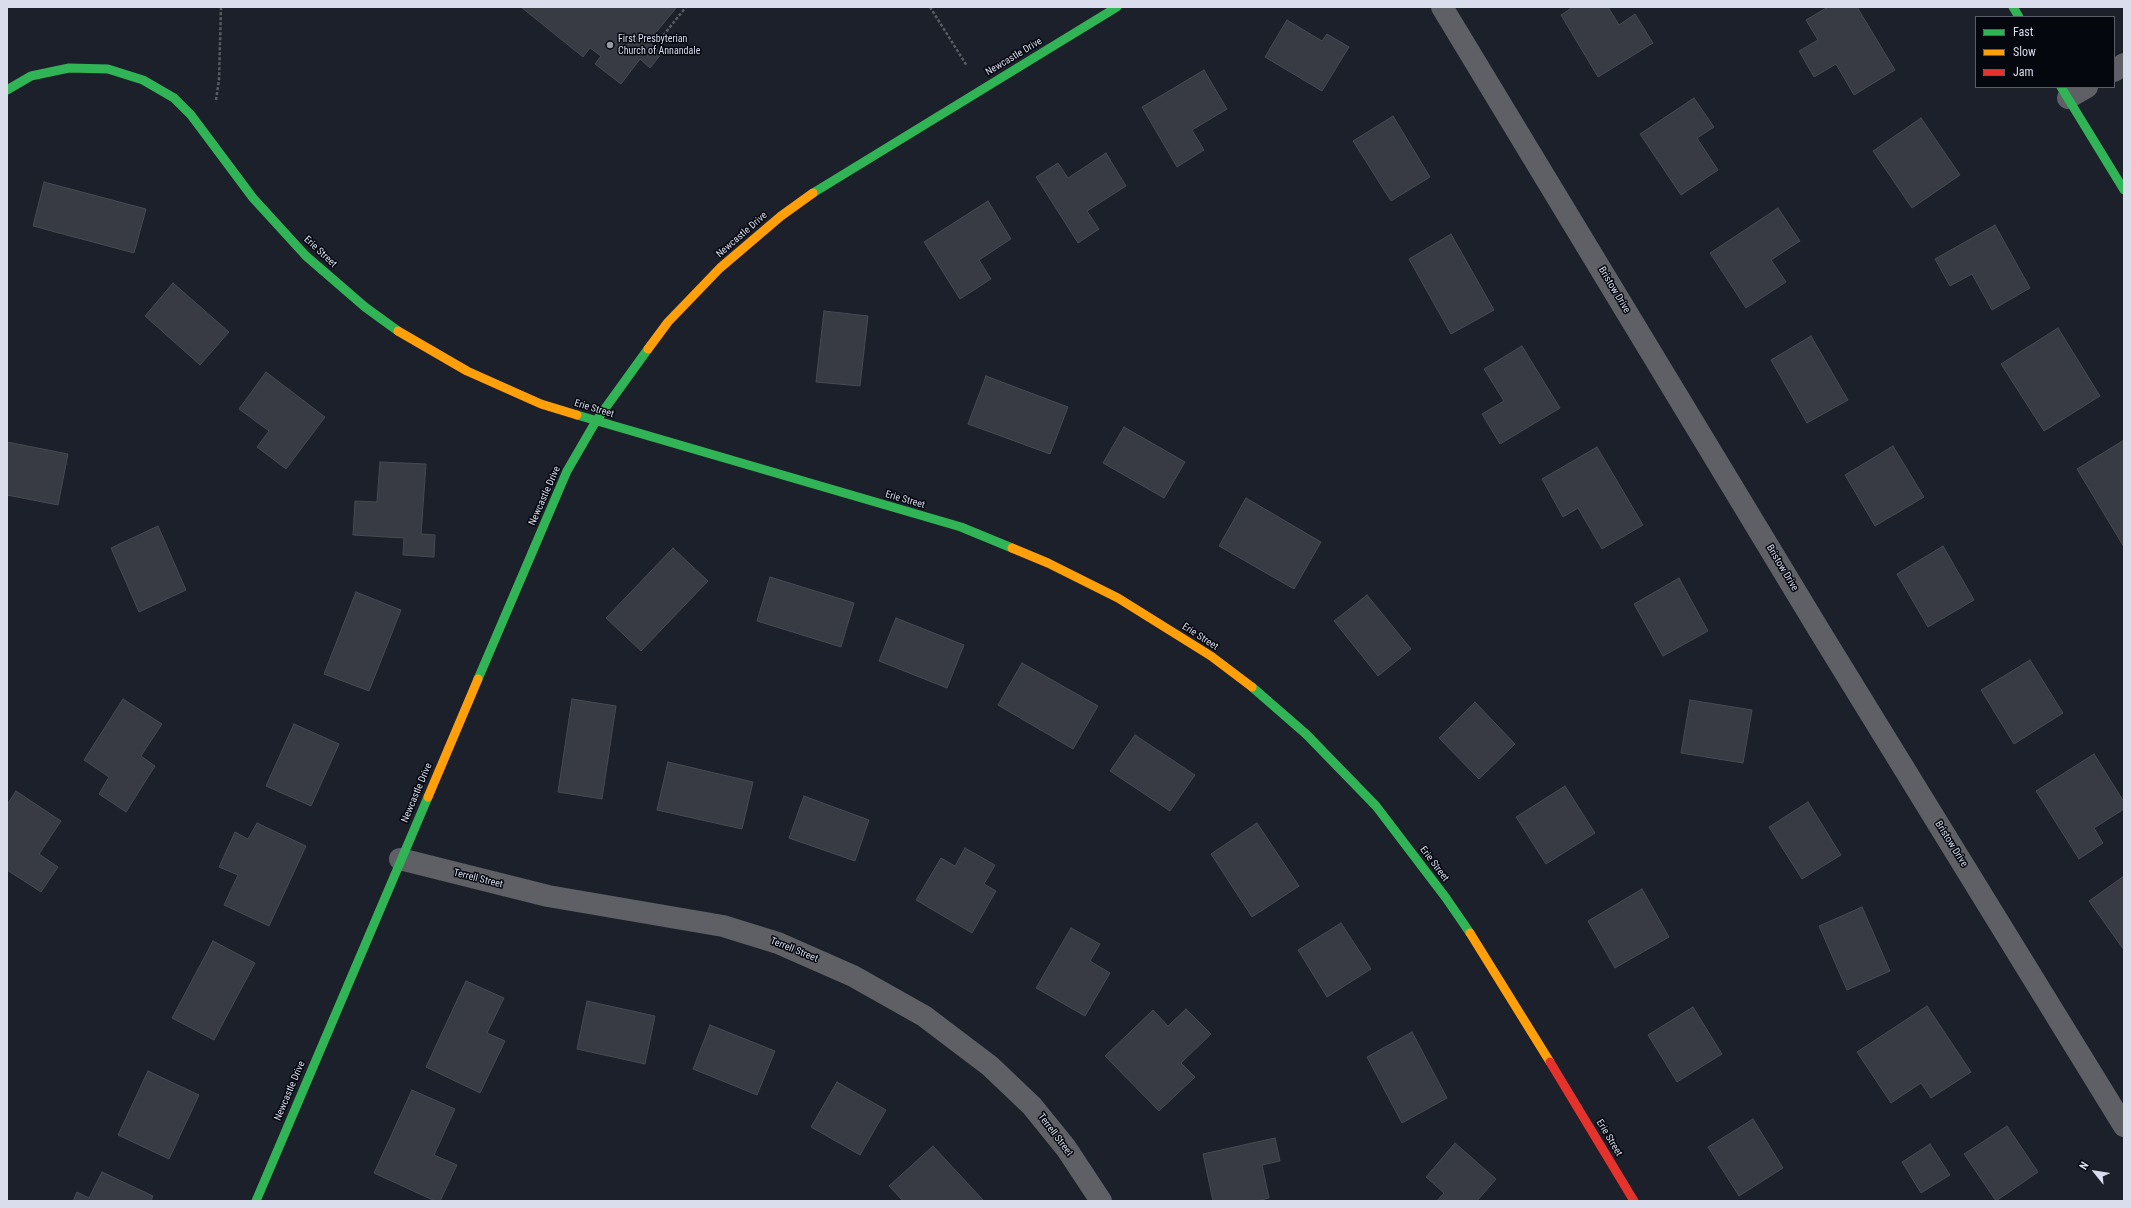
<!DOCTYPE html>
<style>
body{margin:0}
#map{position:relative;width:2131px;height:1208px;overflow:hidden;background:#1c202a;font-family:"Roboto Condensed",sans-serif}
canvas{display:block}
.frame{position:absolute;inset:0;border:8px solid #d9ddec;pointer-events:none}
.legend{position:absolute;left:1975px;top:16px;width:140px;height:72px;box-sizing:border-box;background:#05070f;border:1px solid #5a5d67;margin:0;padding:5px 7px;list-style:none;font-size:12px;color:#d9ddec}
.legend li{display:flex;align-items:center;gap:8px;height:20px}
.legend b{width:20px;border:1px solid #5a5d67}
.north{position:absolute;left:2075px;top:1152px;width:40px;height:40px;-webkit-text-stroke:3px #05070f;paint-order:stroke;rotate:300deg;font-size:11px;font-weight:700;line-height:16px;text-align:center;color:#d9ddec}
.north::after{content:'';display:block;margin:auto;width:14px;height:18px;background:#d9ddec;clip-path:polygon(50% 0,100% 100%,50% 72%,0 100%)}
</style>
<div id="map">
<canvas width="2131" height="1208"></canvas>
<div class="frame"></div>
<ul class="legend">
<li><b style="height:5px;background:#30b455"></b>Fast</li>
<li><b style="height:5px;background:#ff9f0a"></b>Slow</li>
<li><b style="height:5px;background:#e5322d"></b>Jam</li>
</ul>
<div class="north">N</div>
</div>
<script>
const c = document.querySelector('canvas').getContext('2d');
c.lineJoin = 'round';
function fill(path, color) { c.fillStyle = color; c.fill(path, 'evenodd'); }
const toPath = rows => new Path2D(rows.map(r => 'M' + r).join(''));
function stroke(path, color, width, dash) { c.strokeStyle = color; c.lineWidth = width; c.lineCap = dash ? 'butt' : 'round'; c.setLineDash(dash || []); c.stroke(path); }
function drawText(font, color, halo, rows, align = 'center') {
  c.font = font + ' "Roboto Condensed",sans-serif'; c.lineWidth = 3; c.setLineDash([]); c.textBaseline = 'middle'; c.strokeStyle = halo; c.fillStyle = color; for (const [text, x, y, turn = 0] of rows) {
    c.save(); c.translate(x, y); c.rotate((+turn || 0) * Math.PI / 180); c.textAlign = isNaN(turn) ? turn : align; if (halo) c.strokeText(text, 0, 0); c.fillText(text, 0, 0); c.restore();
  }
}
const building = toPath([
 [521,7,677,7,648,42,662,53,650,68,640,59,621,84,595,64,601,56,590,48,583,57,521,7],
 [1573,7,1608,7,1619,25,1635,14,1653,43,1598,77,1561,15,1573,7],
 [1828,7,1857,7,1895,70,1854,95,1836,64,1814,77,1799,51,1818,40,1806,20,1828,7],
 [1287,20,1322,41,1327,34,1349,47,1322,91,1265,57,1287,20],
 [1204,70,1227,109,1192,130,1204,150,1177,167,1142,107,1204,70],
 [1694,98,1714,127,1697,138,1718,170,1681,195,1640,134,1694,98],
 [1393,116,1430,177,1391,201,1353,141,1393,116],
 [1921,118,1960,175,1912,208,1873,151,1921,118],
 [1106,153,1126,186,1087,211,1099,229,1078,243,1036,177,1058,163,1068,178,1106,153],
 [44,182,146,209,134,253,33,226,44,182],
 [988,201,1011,239,979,260,991,279,960,299,924,242,988,201],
 [1778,208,1800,241,1771,260,1786,282,1746,308,1710,253,1778,208],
 [1995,225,2030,288,1992,310,1972,274,1950,286,1935,259,1995,225],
 [1451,234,1494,310,1451,334,1409,259,1451,234],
 [173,283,229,332,200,365,145,316,173,283],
 [824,311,868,316,860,386,816,382,824,311],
 [2058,328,2100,396,2044,431,2001,364,2058,328],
 [1811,336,1848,400,1807,423,1771,360,1811,336],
 [1522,346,1560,408,1500,444,1482,414,1504,401,1484,369,1522,346],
 [266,372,325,417,286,469,257,447,269,431,239,409,266,372],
 [986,376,1068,407,1050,454,968,424,986,376],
 [1124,427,1185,462,1164,498,1103,463,1124,427],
 [2124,440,2124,547,2077,469,2124,440],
 [7,442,68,454,58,505,7,495,7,442],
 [1893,446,1924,497,1875,526,1845,475,1893,446],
 [1597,447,1643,525,1602,549,1578,508,1563,517,1542,479,1597,447],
 [380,462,426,464,421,534,435,535,434,557,403,555,404,538,353,535,355,501,377,502,380,462],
 [1246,498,1321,542,1294,589,1219,546,1246,498],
 [158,526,186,590,139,612,111,548,158,526],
 [1943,546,1974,600,1928,627,1897,574,1943,546],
 [673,548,708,581,641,651,606,618,673,548],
 [770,577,854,603,841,647,757,621,770,577],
 [1679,578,1708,631,1663,656,1634,604,1679,578],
 [356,592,401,610,369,691,324,674,356,592],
 [1367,595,1411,649,1378,676,1334,621,1367,595],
 [896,618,964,645,947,688,879,661,896,618],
 [2030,660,2063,713,2014,744,1981,690,2030,660],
 [1022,663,1098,706,1073,749,998,705,1022,663],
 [123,699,162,724,141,756,155,766,126,812,99,794,109,777,84,760,123,699],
 [572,699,616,706,602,799,558,792,572,699],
 [1690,700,1752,710,1743,763,1681,753,1690,700],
 [1475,702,1515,744,1479,779,1439,738,1475,702],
 [294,724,339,744,311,806,266,786,294,724],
 [1135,735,1195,775,1170,811,1110,771,1135,735],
 [2094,754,2124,802,2124,809,2094,828,2103,843,2079,859,2036,791,2094,754],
 [668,762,753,782,742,829,657,810,668,762],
 [1565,786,1595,833,1546,864,1516,817,1565,786],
 [16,791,61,821,39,854,58,867,41,892,7,870,7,805,16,791],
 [804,796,869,820,855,861,789,838,804,796],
 [1808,802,1841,855,1802,879,1769,827,1808,802],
 [257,823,306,846,269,926,224,905,238,875,219,867,235,832,248,839,257,823],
 [1257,823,1299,886,1252,917,1211,854,1257,823],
 [965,848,995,865,984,884,996,891,972,933,916,900,941,858,955,866,965,848],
 [2124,876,2124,950,2089,901,2124,876],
 [1642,889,1669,937,1615,968,1588,921,1642,889],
 [1862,907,1890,971,1847,990,1819,926,1862,907],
 [1341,923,1371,969,1327,997,1298,950,1341,923],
 [1071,928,1100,944,1090,961,1110,973,1085,1016,1036,988,1071,928],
 [213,941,255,963,214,1040,172,1018,213,941],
 [466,981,504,998,487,1033,505,1041,480,1093,426,1067,466,981],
 [587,1001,655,1016,645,1064,577,1049,587,1001],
 [1927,1006,1971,1072,1931,1098,1921,1083,1891,1103,1857,1052,1927,1006],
 [1693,1007,1722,1054,1677,1082,1648,1035,1693,1007],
 [1186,1009,1211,1034,1181,1063,1195,1077,1159,1111,1105,1056,1153,1010,1168,1026,1186,1009],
 [710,1025,775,1051,757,1095,693,1069,710,1025],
 [1412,1032,1447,1098,1402,1123,1367,1057,1412,1032],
 [148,1071,199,1095,169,1159,118,1135,148,1071],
 [837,1082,886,1110,860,1155,811,1127,837,1082],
 [412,1090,455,1109,434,1155,457,1165,440,1201,435,1201,374,1173,412,1090],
 [1753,1119,1783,1168,1739,1196,1708,1147,1753,1119],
 [2007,1126,2038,1172,1996,1201,1964,1154,2007,1126],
 [1275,1138,1280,1161,1262,1165,1269,1198,1257,1201,1213,1201,1203,1154,1275,1138],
 [1455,1143,1496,1179,1477,1201,1437,1201,1444,1193,1426,1177,1455,1143],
 [1930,1144,1950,1175,1921,1193,1902,1162,1930,1144],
 [933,1146,983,1200,982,1201,903,1201,889,1186,933,1146],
 [102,1172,153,1196,151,1201,73,1201,77,1192,89,1198,102,1172]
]);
fill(building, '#383b43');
stroke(building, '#464a53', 1);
stroke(toPath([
 [930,7,967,66],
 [654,47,686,7],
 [216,100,219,80,221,7]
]), '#5a5c62', 2.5, [3, 2]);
stroke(toPath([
 [1442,7,1822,635,2124,1126],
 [2114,71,2124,64],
 [2068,98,2087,87],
 [400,859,548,896,723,926,778,943,853,976,924,1016,990,1066,1032,1106,1066,1148,1101,1201]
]), '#5e6065', 22);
stroke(toPath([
 [2013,7,2019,17],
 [2061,87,2124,190],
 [7,90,31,76,69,68,108,69,143,80,174,98,191,115,253,198,306,256,365,307,398,331],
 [813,193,1117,7],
 [577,415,961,527,1012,548],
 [478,679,567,471,596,421,648,349],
 [1252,687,1306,734,1376,806,1446,898,1470,933],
 [256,1201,428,797]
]), '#30b455', 9);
stroke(toPath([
 [398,331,467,371,541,404,577,415],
 [648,349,668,322,720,268,781,216,813,193],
 [1012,548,1048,563,1118,598,1211,656,1252,687],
 [428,797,478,679],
 [1470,933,1550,1062]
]), '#ff9f0a', 9);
stroke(toPath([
 [1550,1062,1634,1201]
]), '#e5322d', 9);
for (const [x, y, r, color] of [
 [610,45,4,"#979ba8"]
]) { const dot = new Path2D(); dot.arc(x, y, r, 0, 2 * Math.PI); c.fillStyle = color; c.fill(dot); stroke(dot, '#05070f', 1.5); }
drawText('10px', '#d9ddec', '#05070f', [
 ["First Presbyterian",618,39],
 ["Church of Annandale",618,51]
], 'left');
drawText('10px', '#d9ddec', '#05070f', [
 ["Newcastle Drive",1014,57,-31],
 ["Newcastle Drive",742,235,-41],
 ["Erie Street",320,252,43],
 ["Bristow Drive",1614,290,59],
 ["Erie Street",594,409,17],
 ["Newcastle Drive",545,496,-66],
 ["Erie Street",905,500,16],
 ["Bristow Drive",1782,568,59],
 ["Erie Street",1200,637,33],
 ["Newcastle Drive",417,793,-67],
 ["Bristow Drive",1951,844,58],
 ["Erie Street",1434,864,53],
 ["Terrell Street",478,879,14],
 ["Terrell Street",794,950,22],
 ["Newcastle Drive",290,1091,-67],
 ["Terrell Street",1055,1135,53],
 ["Erie Street",1609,1138,59]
]);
</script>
